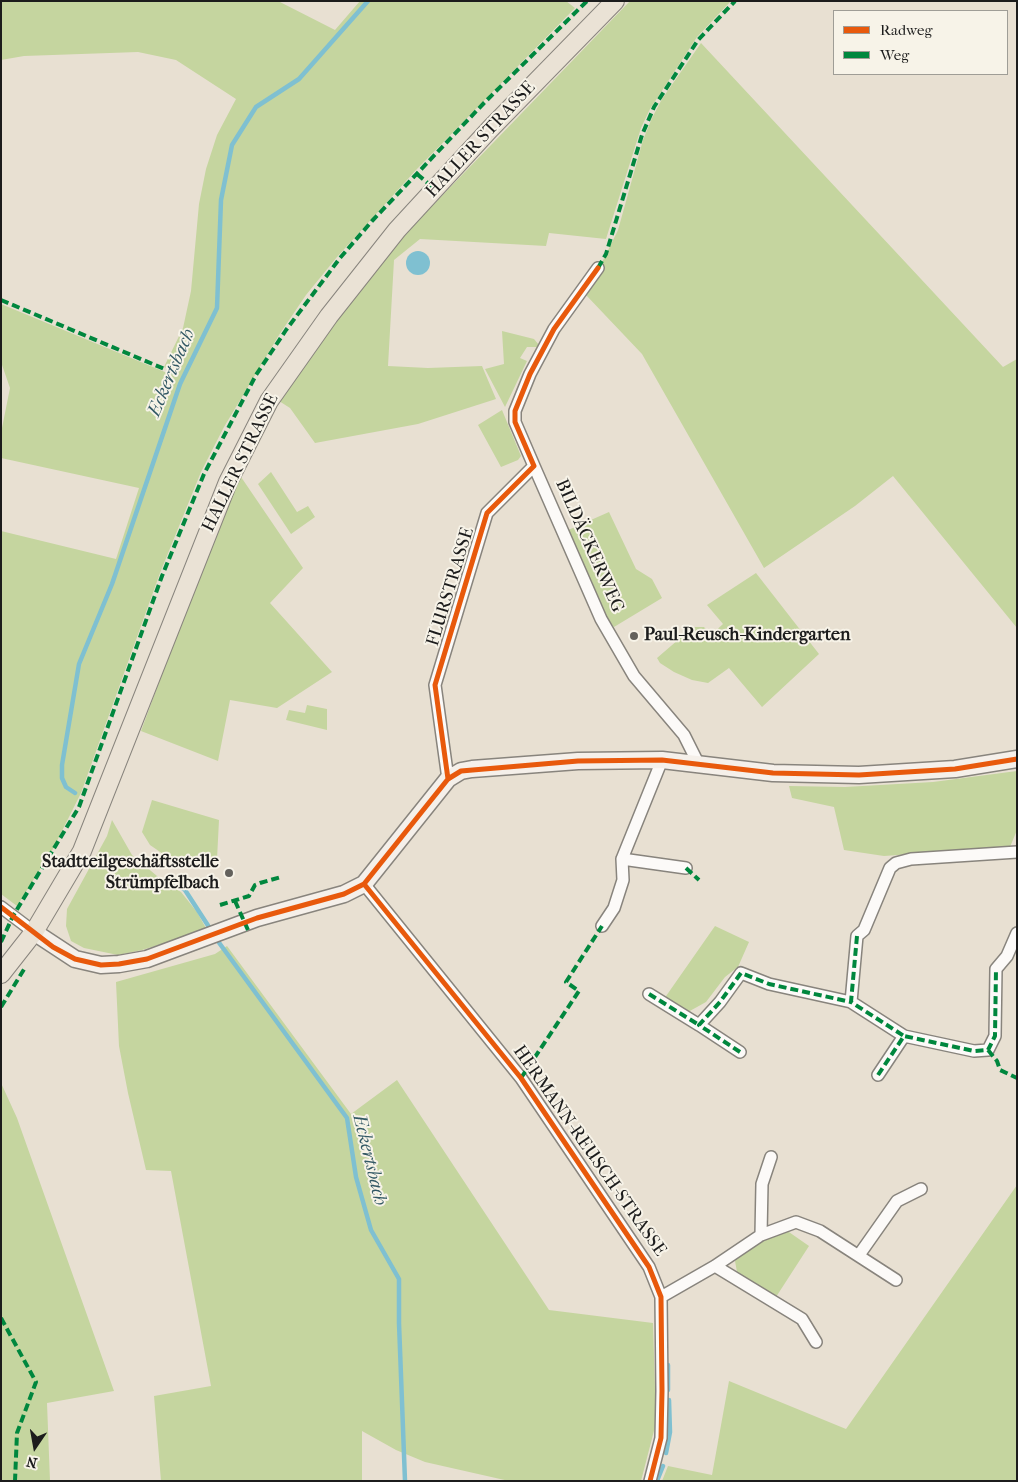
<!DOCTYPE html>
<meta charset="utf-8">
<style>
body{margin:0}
#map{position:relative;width:1018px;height:1482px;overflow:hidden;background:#e8e0d2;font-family:"IM FELL French Canon",serif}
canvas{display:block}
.frame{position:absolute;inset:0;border:2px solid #1c1c1c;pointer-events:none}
.legend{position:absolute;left:833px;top:10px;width:175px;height:65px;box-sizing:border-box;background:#f7f3e8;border:1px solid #9f9d96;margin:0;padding:6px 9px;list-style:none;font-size:15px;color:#1c1c1c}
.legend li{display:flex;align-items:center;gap:10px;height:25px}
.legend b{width:25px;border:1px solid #9f9d96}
.north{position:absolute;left:10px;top:1422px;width:50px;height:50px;-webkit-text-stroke:4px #f7f3e8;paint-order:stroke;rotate:192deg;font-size:14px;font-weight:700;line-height:20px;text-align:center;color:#1c1c1c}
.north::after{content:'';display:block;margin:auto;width:18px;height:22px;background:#1c1c1c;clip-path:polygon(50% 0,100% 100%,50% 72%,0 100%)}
</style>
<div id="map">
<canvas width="1018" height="1482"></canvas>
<div class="frame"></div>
<ul class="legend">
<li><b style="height:6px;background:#e8590c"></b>Radweg</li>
<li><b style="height:6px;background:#00873e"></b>Weg</li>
</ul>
<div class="north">N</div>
</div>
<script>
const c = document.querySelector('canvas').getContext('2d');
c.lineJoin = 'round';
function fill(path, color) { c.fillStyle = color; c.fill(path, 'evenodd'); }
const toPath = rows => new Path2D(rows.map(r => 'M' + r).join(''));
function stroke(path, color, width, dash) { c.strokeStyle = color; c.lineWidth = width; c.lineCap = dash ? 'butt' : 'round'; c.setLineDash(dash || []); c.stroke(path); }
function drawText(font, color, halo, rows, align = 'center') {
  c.font = font + ' "IM FELL French Canon",serif'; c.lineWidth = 4; c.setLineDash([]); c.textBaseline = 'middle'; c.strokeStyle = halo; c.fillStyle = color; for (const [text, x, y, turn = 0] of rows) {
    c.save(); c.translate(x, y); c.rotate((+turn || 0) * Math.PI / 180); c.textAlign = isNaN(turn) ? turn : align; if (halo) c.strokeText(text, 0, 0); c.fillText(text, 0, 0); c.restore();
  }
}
fill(toPath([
 [1,1,278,1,335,30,360,1,566,1,575,8,416,170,337,257,306,295,279,335,224,427,201,472,160,573,81,793,53,849,17,906,1,894,1,531,116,559,139,488,1,458,1,433,10,388,1,362,1,304,177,377,179,373,164,367,183,328,191,291,199,204,206,169,217,135,236,99,176,60,138,52,24,56,1,60],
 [630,1,731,1,697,37,650,109,641,128,606,239,549,233,546,246,420,239,394,260,388,366,428,368,482,366,496,399,418,424,315,443,290,408,279,401,379,261],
 [701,43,1003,367,1017,359,1017,628,893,476,855,506,764,568,642,354,586,295,618,230,643,140,652,118,662,99],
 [502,331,534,339,539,345,538,347,527,347,520,358,527,361,505,407,485,369,504,364],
 [502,410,521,456,518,460,501,467,478,425],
 [271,472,297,512,308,506,315,517,291,534,258,484],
 [239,474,303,568,270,603,332,672,277,708,230,700,218,761,141,731,216,528],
 [609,512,636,569,652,579,662,598,614,627,603,614,566,531],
 [756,573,819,654,762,707,729,668,708,683,692,680,674,672,660,663,657,658,693,627,704,627,711,635,723,624,707,605],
 [307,705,327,709,327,730,286,720,289,710,305,713],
 [1017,771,1017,830,1010,847,884,856,844,850,834,807,792,798,789,786,845,787,933,782],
 [152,800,219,820,217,859,196,866,182,867,150,845,142,832],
 [112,820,132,855,163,881,181,892,197,912,207,930,142,950,118,955,84,948,71,941,66,926,67,909,107,836],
 [715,926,749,942,738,967,725,977,706,1002,688,1012,664,999],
 [227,946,351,1114,397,1080,549,1310,653,1323,656,1423,641,1481,509,1481,425,1462,396,1450,362,1431,362,1481,161,1481,154,1396,211,1386,171,1171,146,1170,128,1093,119,1046,116,982,215,954],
 [1,1083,17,1118,114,1391,47,1403,50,1481,1,1481],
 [1017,1185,1017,1481,662,1481,668,1466,712,1475,729,1381,846,1429],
 [786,1230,809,1246,776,1297,737,1272,735,1261,738,1256,771,1236]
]), '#c5d59f');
fill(toPath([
 '406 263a12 12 0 1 1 24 0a12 12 0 1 1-24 0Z'
]), '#7fc0d1');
stroke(toPath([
 [75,793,66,787,62,778,62,765,79,664,112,584,180,384,217,308,221,200,232,145,256,107,299,79,368,1],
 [170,880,185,890,220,944,347,1118,356,1177,371,1230,399,1279,399,1323,405,1481],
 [668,1365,668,1390],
 [666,1453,670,1432,669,1400],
 [657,1481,663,1466]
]), '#7fc0d1', 4.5);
const street = toPath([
 [534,466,601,619,634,676,684,735,698,763],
 [448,779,435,685,487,513,534,466,515,422,515,411,530,374,554,329,598,268],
 [622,859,686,868],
 [364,884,521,1078,649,1267,661,1297,662,1391,661,1438,650,1481],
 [1,907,34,932],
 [602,926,614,908,623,880,622,859,662,760],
 [649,994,699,1025],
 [904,1036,851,1002,857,936,864,930,890,868,896,863,911,859,1017,852],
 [740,1052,699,1025,720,1002,741,973,769,984,851,1002],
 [878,1075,904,1036,974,1051,988,1050,995,1036,996,969,1007,956,1017,933],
 [761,1235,762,1184,771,1157],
 [859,1255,897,1201,921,1189],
 [715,1266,802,1319,816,1342],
 [661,1297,715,1266,761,1235,796,1222,820,1231,896,1280]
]);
const secondary = toPath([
 [34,932,75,959,101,965,119,964,147,959,257,918,344,894,364,884,448,779,461,771,472,769,578,761,662,760,773,773,859,775,955,769,1017,759]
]);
const primary = toPath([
 [1,974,34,932,82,851,228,482,269,401,329,316,397,230,490,129,615,1]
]);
stroke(street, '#88847d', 14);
stroke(secondary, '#88847d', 19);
stroke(primary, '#88847d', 20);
stroke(street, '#fcfaf8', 11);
stroke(secondary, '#f5f0ea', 16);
stroke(primary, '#eae2d5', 18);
stroke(toPath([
 [417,174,435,189],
 [598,268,606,254,642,135,654,107,698,40,735,1],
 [1,300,174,373],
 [686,868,699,880],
 [235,901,248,930],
 [220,905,249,896,255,885,260,883,281,877],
 [857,936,851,1002,904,1036],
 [1,942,13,916,79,807,162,576,204,474,256,375,286,330,340,258,372,221,484,103,587,1],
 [649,994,699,1025],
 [1,1007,26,966],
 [988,1050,997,1061,1000,1070,1017,1078],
 [740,1052,699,1025,720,1002,741,973,769,984,851,1002],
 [878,1075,904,1036,974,1051,988,1050,995,1036,996,969],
 [521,1078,579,991,566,982,602,926],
 [1,1318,36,1382,17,1433,15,1481]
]), '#00873e', 4, [8, 4]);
stroke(toPath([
 [448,779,435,685,487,513,534,466,515,422,515,411,530,374,554,329,598,268],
 [364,884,521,1078,649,1267,661,1297,662,1391,661,1438,650,1481],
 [1,907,53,947,75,959,101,965,119,964,147,959,257,918,344,894,364,884,448,779,461,771,578,761,662,760,773,773,859,775,955,769,1017,759]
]), '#e8590c', 5);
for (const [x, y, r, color] of [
 [634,636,5,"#63615c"],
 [229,873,5,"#63615c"]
]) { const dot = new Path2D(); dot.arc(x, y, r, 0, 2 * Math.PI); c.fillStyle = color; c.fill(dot); stroke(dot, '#f7f3e8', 2); }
drawText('18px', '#1c1c1c', '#f7f3e8', [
 ["HALLER STRASSE",481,140,-47],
 ["HALLER STRASSE",241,463,-64],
 ["BILDÄCKERWEG",589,546,66],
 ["FLURSTRASSE",451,587,-73],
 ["HERMANN-REUSCH-STRASSE",589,1151,55]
]);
drawText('bold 18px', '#1c1c1c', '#f7f3e8', [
 ["Paul-Reusch-Kindergarten",644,636],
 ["Stadtteilgeschäftsstelle",219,863,"right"],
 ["Strümpfelbach",219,884,"right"]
], 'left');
drawText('italic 19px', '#325864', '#f7f3e8', [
 ["Eckertsbach",172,373,-67],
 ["Eckertsbach",369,1160,76]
]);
</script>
